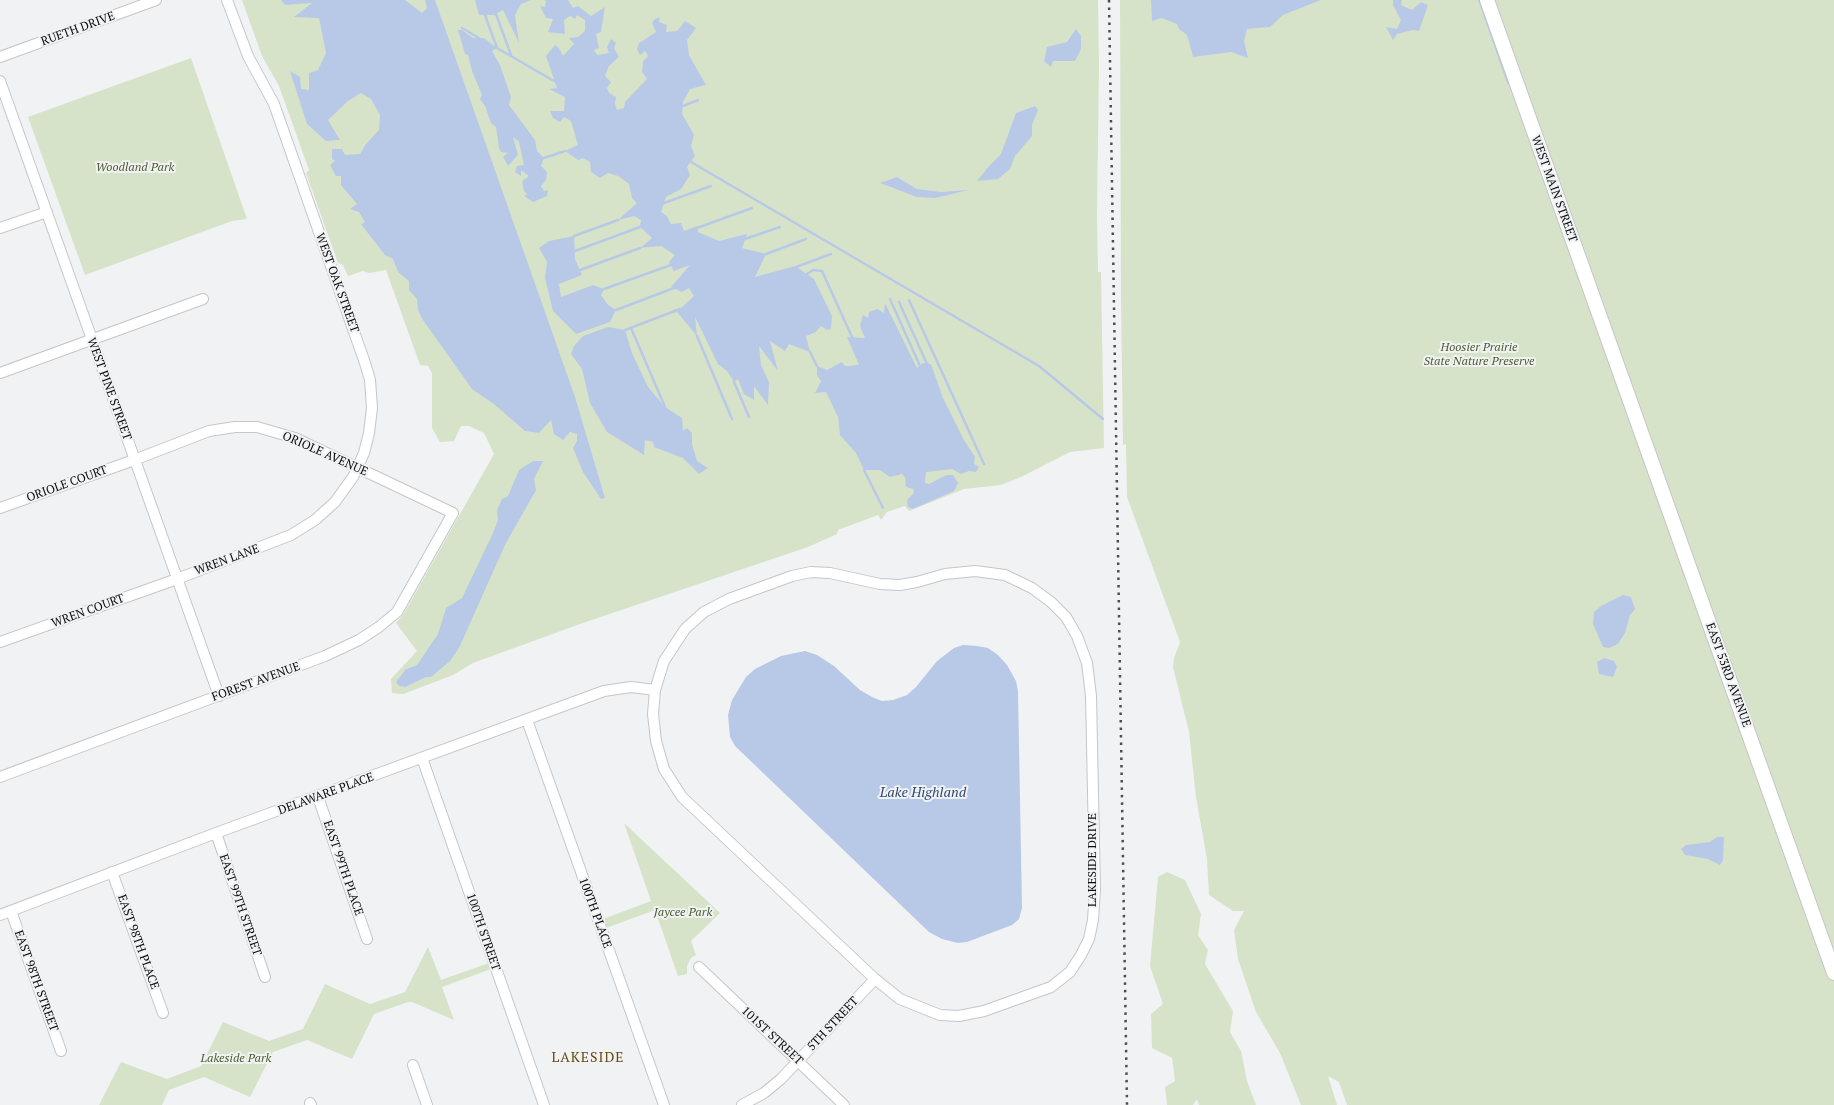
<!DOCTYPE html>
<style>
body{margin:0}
canvas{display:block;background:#f0f2f4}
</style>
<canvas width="1834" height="1105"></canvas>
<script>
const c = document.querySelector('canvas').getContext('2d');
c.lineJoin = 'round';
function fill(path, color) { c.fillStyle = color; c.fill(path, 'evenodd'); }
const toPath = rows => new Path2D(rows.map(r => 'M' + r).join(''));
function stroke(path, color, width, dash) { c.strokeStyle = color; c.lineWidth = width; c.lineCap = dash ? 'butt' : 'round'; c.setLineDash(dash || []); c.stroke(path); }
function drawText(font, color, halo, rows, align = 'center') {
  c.font = font + ' "PT Serif",serif'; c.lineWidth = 4; c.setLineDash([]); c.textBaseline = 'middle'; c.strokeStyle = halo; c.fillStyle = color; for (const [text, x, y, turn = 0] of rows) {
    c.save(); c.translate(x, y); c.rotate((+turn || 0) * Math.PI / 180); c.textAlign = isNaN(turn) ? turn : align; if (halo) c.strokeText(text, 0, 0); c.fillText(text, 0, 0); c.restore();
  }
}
fill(toPath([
 [242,0,1098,0,1099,66,1097,214,1098,272,1101,272,1104,448,1070,452,1021,477,1001,485,964,489,909,511,905,506,887,512,881,520,878,515,838,530,837,534,808,547,580,624,473,663,453,675,403,694,392,693,391,679,417,651,396,623,403,615,494,454,484,433,469,426,461,426,454,441,440,442,432,428,432,373,428,366,420,365,386,270,369,273,363,271,348,276,343,265,338,263,306,173,309,170,279,86,262,56],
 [417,665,426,677,406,687,406,669],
 [1120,0,1834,0,1834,1105,1347,1105,1339,1082,1328,1076,1337,1105,1301,1105,1280,1053,1256,1012,1238,959,1234,930,1244,911,1233,911,1209,895,1207,859,1196,797,1189,732,1173,667,1174,658,1180,642,1127,497,1126,444,1123,445,1121,298],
 [191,58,247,219,232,221,85,275,28,117],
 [624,823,720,913,691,941,696,955,691,958,687,966,687,974,678,976,655,910,606,928,603,919,651,901],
 [1167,872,1185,880,1201,914,1198,935,1208,950,1205,964,1233,1011,1230,1032,1241,1051,1247,1081,1256,1105,1199,1105,1197,1099,1193,1105,1167,1105,1165,1087,1175,1081,1172,1058,1152,1048,1151,1014,1163,1004,1150,966,1158,877],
 [428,947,441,980,489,963,491,969,442,987,454,1020,412,1002,408,1002,374,1014,352,1059,307,1040,273,1052,250,1097,204,1077,169,1090,162,1105,99,1105,121,1062,167,1079,201,1066,223,1022,269,1041,303,1029,325,984,370,1004,405,992]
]), '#d7e3c9');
fill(toPath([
 [281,0,405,0,422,13,427,8,425,0,435,0,575,397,605,498,601,499,583,472,573,448,577,441,577,434,570,432,563,440,554,434,551,420,539,433,525,431,494,404,472,389,423,320,418,310,417,299,409,290,409,281,398,272,393,259,385,255,361,224,365,222,359,212,350,209,357,204,341,185,341,176,336,176,330,165,335,161,332,159,332,149,342,149,345,155,360,154,366,144,379,130,380,115,371,99,361,93,348,101,328,120,340,140,326,141,307,124,290,71,300,77,301,89,309,90,309,73,318,70,326,53,319,18,294,17,312,3,285,5],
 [475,0,531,0,521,4,515,15,519,43,503,10,494,15,479,15],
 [544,0,568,0,573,8,578,6,591,16,605,7,601,32,596,34,599,48,594,50,597,55,609,53,607,47,611,39,616,43,614,48,619,57,609,66,605,76,611,82,607,88,609,93,616,97,615,104,617,110,624,108,625,102,647,79,642,72,643,61,648,56,645,51,640,55,637,49,639,43,656,32,652,23,655,19,660,17,659,22,667,25,666,32,677,31,685,21,696,28,687,40,689,55,706,85,690,89,683,102,682,114,694,135,691,146,695,156,687,167,690,175,681,189,666,197,661,212,667,216,671,224,681,223,684,231,697,226,698,232,719,241,747,234,742,248,766,254,755,277,795,266,814,279,832,316,831,329,827,330,821,326,816,332,806,336,810,352,789,344,785,351,770,341,778,371,759,346,761,365,769,382,768,405,754,386,754,400,744,394,738,379,734,382,727,371,718,364,695,317,697,336,677,312,694,296,689,288,682,292,671,287,690,265,674,271,669,262,675,255,661,246,640,248,652,238,640,227,641,220,634,216,618,220,637,203,632,198,629,184,618,176,608,173,600,178,591,172,590,162,583,158,578,160,565,151,578,145,571,121,564,117,560,122,553,118,550,111,564,111,565,97,549,89,557,88,546,56,555,45,559,48,563,56,574,44,569,38,578,37,585,31,585,20,577,15,575,19,570,16,564,20,565,34,548,32,553,19,546,18,540,6,545,7,546,1],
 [1151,0,1321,0,1283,15,1270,27,1247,29,1244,41,1248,58,1231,52,1193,57,1187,35,1179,29,1177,24,1162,18,1152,21],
 [1393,0,1402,0,1401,5,1412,10,1421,2,1428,5,1419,31,1413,30,1397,34,1393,40,1386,27,1397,29,1401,20,1393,5],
 [1478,0,1481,0,1511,87,1507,83],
 [1076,29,1081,36,1081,49,1075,61,1053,61,1051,67,1044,61,1047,47,1067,42],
 [458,30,462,30,473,38,484,38,497,48,492,51,500,65,511,97,509,105,535,140,537,151,544,158,541,166,547,172,546,180,541,186,544,191,548,190,547,196,533,202,524,196,527,194,524,191,522,181,529,176,521,170,521,176,515,172,517,166,524,165,519,142,513,137,518,155,508,166,503,157,508,153,501,152,499,148,496,127,491,123,485,106,480,99,482,95,472,71,468,55,465,54],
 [1035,106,1038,110,1032,125,1032,136,1015,156,1010,169,998,179,977,181,989,166,1001,154,1016,113],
 [897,177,917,189,941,192,969,190,935,198,917,197,880,183],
 [574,236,575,259,582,275,559,284,561,297,593,285,604,289,601,295,608,305,616,310,610,322,576,334,553,311,545,278,547,262,539,248,549,241],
 [885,303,917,368,923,363,931,364,943,398,964,440,975,457,974,464,979,467,976,472,969,471,961,474,952,469,926,472,925,483,929,484,946,475,953,475,958,483,954,491,913,509,908,507,907,500,914,493,913,489,906,487,905,477,902,474,890,477,880,470,864,470,856,453,840,435,838,417,826,392,815,393,821,381,817,375,817,366,827,370,842,362,845,366,859,365,847,337,865,338,860,326,863,315,868,318,869,312,877,309,884,313],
 [608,327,625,330,632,353,648,387,665,407,682,418,683,431,687,428,692,433,692,444,697,461,708,468,699,474,683,458,654,447,653,442,645,440,644,455,607,432,590,403,582,369,571,354,574,346,583,336],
 [533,461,543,461,534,479,536,490,505,545,459,648,450,661,431,677,426,677,406,687,399,686,396,682,406,669,417,665,438,634,446,608,462,598,493,533,498,520,497,510,502,499,508,496,519,470],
 [1623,595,1631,597,1635,609,1630,615,1625,633,1618,644,1609,648,1603,647,1593,624,1594,612,1601,606],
 [963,645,977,646,988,648,998,655,1007,665,1016,681,1018,691,1022,908,1019,919,1012,925,967,942,958,943,942,939,929,932,735,746,730,737,728,715,732,700,746,677,755,669,781,656,805,651,817,655,834,666,860,690,872,697,882,701,893,700,907,695,916,687,937,661,954,648],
 [1604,658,1614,661,1617,667,1613,677,1599,674,1597,662],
 [1717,837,1724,837,1723,860,1720,865,1708,859,1685,855,1681,849,1686,845,1710,842]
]), '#b8c9e7');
stroke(toPath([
 [496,14,511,55],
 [485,15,497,48,554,81],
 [462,28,479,38],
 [683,106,698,100],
 [544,158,565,151],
 [691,162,1039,366,1103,419],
 [664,203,711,186],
 [697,228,752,208],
 [574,236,618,220],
 [745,239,780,227],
 [575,251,640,227],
 [766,254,806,239],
 [796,267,831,254],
 [580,270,640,248],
 [807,274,813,270,822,271,852,337],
 [604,289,671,265],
 [890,299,920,366],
 [909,300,984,464],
 [899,302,927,364],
 [616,310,674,288],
 [631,328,665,407],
 [625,330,680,309],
 [697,336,732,419],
 [810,352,817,366],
 [734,382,749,417],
 [864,470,883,508]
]), '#b8c9e7', 2.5);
const street = toPath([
 [0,57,156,0],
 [0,81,219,696],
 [0,228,47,212],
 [0,373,203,299],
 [0,508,134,460,209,431,235,427,257,427,295,438,453,513,397,612,379,627,359,640,325,656,0,777],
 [975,571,1005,575,1032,588,1051,602,1066,617,1077,636,1087,663,1091,696,1095,890,1093,920,1089,939,1081,955,1070,972,1051,987,984,1011,959,1016,940,1015,900,999,875,979,682,797,664,769,656,741,653,714,655,690,664,661,685,629,704,612,729,599,792,576,811,572,830,573,880,584,900,585,917,582,945,574,975,571],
 [0,642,177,579,291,535,315,520,335,502,353,477,364,453,369,433,372,408,370,380,365,363,274,104,248,56,227,0],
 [527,720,664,1105],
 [422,758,544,1105],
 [318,797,367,939],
 [216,833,265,977],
 [112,872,163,1013],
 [11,911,61,1051],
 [0,915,216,833,604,691,631,687,655,690],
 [699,967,844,1105],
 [413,1065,427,1105],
 [310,1103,311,1105],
 [742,1105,764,1093,781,1079,875,979]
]);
const secondary = toPath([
 [1487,0,1834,973]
]);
stroke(street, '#c4c6c8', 12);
stroke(secondary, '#c4c6c8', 16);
stroke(street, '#fff', 10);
stroke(secondary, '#fff', 14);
stroke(toPath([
 [1109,0,1127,1105]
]), '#4c4d4e', 2.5, [2.5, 5]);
drawText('12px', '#0b0c0d', '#f0f2f4', [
 ["RUETH DRIVE",78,29,-20],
 ["WEST MAIN STREET",1554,189,70],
 ["WEST OAK STREET",337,283,70],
 ["WEST PINE STREET",109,389,70],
 ["ORIOLE AVENUE",325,454,24],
 ["ORIOLE COURT",67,484,-20],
 ["WREN LANE",227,560,-20],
 ["WREN COURT",88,611,-20],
 ["EAST 53RD AVENUE",1728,675,70],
 ["FOREST AVENUE",256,682,-20],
 ["DELAWARE PLACE",326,794,-20],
 ["LAKESIDE DRIVE",1093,860,-90],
 ["EAST 99TH PLACE",343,868,71],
 ["EAST 99TH STREET",240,905,71],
 ["100TH PLACE",595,913,70],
 ["100TH STREET",483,932,71],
 ["EAST 98TH PLACE",138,942,70],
 ["EAST 98TH STREET",36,981,70],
 ["5TH STREET",833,1024,-47],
 ["101ST STREET",772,1036,43]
]);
drawText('italic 12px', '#4c5f2e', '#f0f2f4', [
 ["Woodland Park",135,168],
 ["Hoosier Prairie",1479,348],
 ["State Nature Preserve",1479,362],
 ["Jaycee Park",683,913],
 ["Lakeside Park",236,1059]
]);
drawText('italic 14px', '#324973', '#f0f2f4', [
 ["Lake Highland",923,793]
]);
c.letterSpacing = '1px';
drawText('14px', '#674b12', '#f0f2f4', [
 ["LAKESIDE",588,1058]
]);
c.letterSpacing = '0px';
</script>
